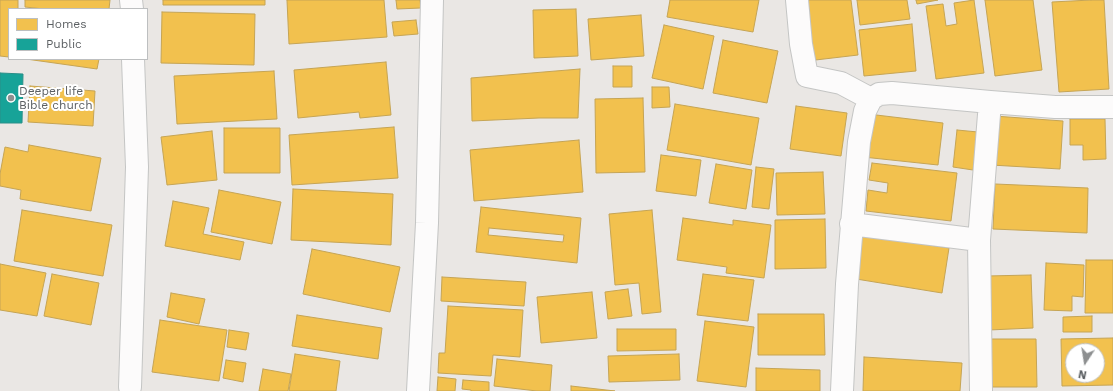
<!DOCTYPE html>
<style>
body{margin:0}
#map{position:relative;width:1113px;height:391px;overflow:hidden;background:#eae7e4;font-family:"Work Sans",sans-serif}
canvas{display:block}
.legend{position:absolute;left:8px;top:8px;width:140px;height:52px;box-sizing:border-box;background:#fff;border:1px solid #bdbfc0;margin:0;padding:5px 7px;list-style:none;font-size:12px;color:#5b5f62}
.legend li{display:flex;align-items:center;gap:8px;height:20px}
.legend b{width:20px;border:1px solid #bdbfc0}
.north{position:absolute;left:1065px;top:343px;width:40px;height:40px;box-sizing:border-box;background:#fff;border:1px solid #bdbfc0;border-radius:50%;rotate:192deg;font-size:11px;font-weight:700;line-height:16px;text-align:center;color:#5b5f62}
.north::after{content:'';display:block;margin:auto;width:14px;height:18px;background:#8d8f90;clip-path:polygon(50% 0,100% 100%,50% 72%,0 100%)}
</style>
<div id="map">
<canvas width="1113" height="391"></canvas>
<ul class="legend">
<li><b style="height:11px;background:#f2c14e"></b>Homes</li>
<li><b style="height:11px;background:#17a398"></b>Public</li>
</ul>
<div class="north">N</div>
</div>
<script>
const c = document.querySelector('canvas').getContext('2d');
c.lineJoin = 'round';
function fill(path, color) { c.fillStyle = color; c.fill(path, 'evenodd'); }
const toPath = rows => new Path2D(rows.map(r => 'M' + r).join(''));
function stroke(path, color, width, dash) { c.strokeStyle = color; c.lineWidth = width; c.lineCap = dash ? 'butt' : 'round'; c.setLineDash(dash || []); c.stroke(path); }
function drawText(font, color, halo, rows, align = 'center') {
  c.font = font + ' "Work Sans",sans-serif'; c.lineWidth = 4; c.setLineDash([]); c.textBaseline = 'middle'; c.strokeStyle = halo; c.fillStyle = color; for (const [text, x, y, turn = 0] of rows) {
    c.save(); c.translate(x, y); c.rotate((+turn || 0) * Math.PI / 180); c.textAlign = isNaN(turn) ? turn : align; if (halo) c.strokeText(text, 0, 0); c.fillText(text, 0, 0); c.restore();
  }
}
const homes = toPath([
 [0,0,18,0,18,9,9,9,9,57,0,56,0,0],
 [25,0,110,0,109,9,44,9,25,7,25,0],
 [163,0,265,0,265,5,163,5,163,0],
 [287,0,384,0,387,37,289,44,287,0],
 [396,0,420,0,421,8,397,9,396,0],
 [670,0,759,0,753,32,667,17,670,0],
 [799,0,851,0,858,55,807,61,799,0],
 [857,0,907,0,910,19,860,25,857,0],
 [916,0,938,0,917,4,916,0],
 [974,0,984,73,936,79,926,6,943,4,946,26,957,24,954,3,974,0],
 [985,0,1033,0,1042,70,995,76,985,0],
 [1091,0,1104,0,1109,89,1059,92,1052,2,1091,0],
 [576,9,578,56,534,58,533,10,576,9],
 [162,12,255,14,254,65,161,63,162,12],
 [641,15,644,56,591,60,588,19,641,15],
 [416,20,418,34,394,36,392,22,416,20],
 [912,24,916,71,864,76,859,30,912,24],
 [664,25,714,36,703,89,652,78,664,25],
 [723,40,778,51,767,103,713,93,723,40],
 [26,59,99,59,97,69,26,59],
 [386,62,391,115,360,118,359,112,298,118,294,70,386,62],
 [613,66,632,66,632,87,613,87,613,66],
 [580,69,578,118,539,118,472,121,471,78,580,69],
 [274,71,277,119,177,124,174,76,274,71],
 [30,86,95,91,93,126,28,122,30,86],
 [652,87,669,87,670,107,652,108,652,87],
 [643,98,645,172,596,173,595,99,643,98],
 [675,104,759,118,751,165,667,150,675,104],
 [796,106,847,113,841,156,790,149,796,106],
 [868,114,943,123,938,165,863,157,868,114],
 [994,116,1063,121,1060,169,991,165,994,116],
 [1070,119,1105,119,1106,159,1083,160,1083,145,1070,145,1070,119],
 [394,127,398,178,292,185,289,135,394,127],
 [224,128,280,128,280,173,224,173,224,128],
 [957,130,978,132,973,170,953,167,957,130],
 [212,131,217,180,167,185,161,137,212,131],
 [579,140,583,192,474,201,470,150,579,140],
 [29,145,101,158,91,211,20,199,21,190,0,186,0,174,5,147,28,152,29,145],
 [661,155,701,160,696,196,656,191,661,155],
 [872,163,957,173,951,221,866,211,868,190,887,193,888,183,869,180,872,163],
 [716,164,752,170,746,209,709,203,716,164],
 [756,167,774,169,769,209,752,207,756,167],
 [823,172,825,214,777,215,776,173,823,172],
 [995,184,1088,188,1087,233,993,229,995,184],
 [293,189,393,194,391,245,291,240,293,189],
 [219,190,281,202,272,244,211,232,219,190],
 [173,201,209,208,203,234,244,242,240,260,165,246,173,201],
 [481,207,581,218,577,263,476,252,481,207],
 [489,228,564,235,563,242,488,235,489,228],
 [22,210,112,225,103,276,14,261,22,210],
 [652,210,661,312,642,314,639,283,615,285,609,214,652,210],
 [683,218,733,225,733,220,771,225,764,278,726,273,727,267,677,260,683,218],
 [825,219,826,268,775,269,775,220,825,219],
 [857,234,949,248,942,293,850,278,857,234],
 [312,249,400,267,390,312,303,294,312,249],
 [1086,260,1113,260,1113,313,1085,313,1086,260],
 [1046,263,1084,265,1083,297,1072,296,1072,311,1044,310,1046,263],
 [0,264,46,273,37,316,0,310,0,264],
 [52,274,99,283,91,325,44,316,52,274],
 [703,274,754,280,748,321,697,315,703,274],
 [1031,275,1033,328,989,330,987,276,1031,275],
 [442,277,526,282,524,306,441,301,442,277],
 [628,289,632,316,608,319,605,292,628,289],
 [592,292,597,338,541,343,537,297,592,292],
 [171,293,205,299,199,324,167,317,171,293],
 [448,306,523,310,520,357,493,355,491,376,438,373,439,353,445,353,448,306],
 [758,314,824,314,825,355,758,355,758,314],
 [297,315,382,328,378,359,292,346,297,315],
 [1092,316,1092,332,1063,332,1063,317,1092,316],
 [160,320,227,330,219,381,152,372,160,320],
 [705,321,754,327,746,387,697,381,705,321],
 [617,329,676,329,676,350,617,351,617,329],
 [229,330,249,333,246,350,227,347,229,330],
 [1113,338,1113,385,1062,386,1061,339,1113,338],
 [1073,351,1097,351,1097,375,1073,375,1073,351],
 [985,339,1036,339,1037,387,985,387,985,339],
 [295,354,340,361,336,391,289,391,295,354],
 [679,354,680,380,609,382,608,356,679,354],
 [864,357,962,363,960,391,863,391,864,357],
 [497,359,552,365,550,391,537,391,494,386,497,359],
 [226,360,246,363,243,382,223,378,226,360],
 [756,368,820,370,820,391,756,391,756,368],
 [263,369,291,374,288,391,259,391,263,369],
 [438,377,456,379,455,391,437,391,438,377],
 [463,380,489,382,489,391,471,391,471,390,462,389,463,380],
 [571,386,615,391,571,391,571,386]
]);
fill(homes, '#f2c14e');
stroke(homes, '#c5a454', 1);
const public = toPath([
 [0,73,23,74,22,123,0,123,0,73]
]);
fill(public, '#17a398');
stroke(public, '#2b8f88', 1);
const minor = toPath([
 [131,0,132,9],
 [797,0,801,44,807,76,841,83,871,99],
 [851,224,979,240],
 [130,387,137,167,133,59],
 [418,391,427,223,432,0],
 [842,391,847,284,859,142,865,111,871,99,879,94,892,93,990,102,1055,107,1113,107],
 [981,391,979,240,990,102]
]);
stroke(minor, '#c4c5c4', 24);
stroke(minor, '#fcfbfb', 22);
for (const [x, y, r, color] of [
 [11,98,4,"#8d8f90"]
]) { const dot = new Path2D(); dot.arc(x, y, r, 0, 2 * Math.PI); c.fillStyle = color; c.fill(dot); stroke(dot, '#fff', 1.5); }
drawText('12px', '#5b5f62', '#fff', [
 ["Deeper life",19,91],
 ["Bible church",19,105]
], 'left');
</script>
